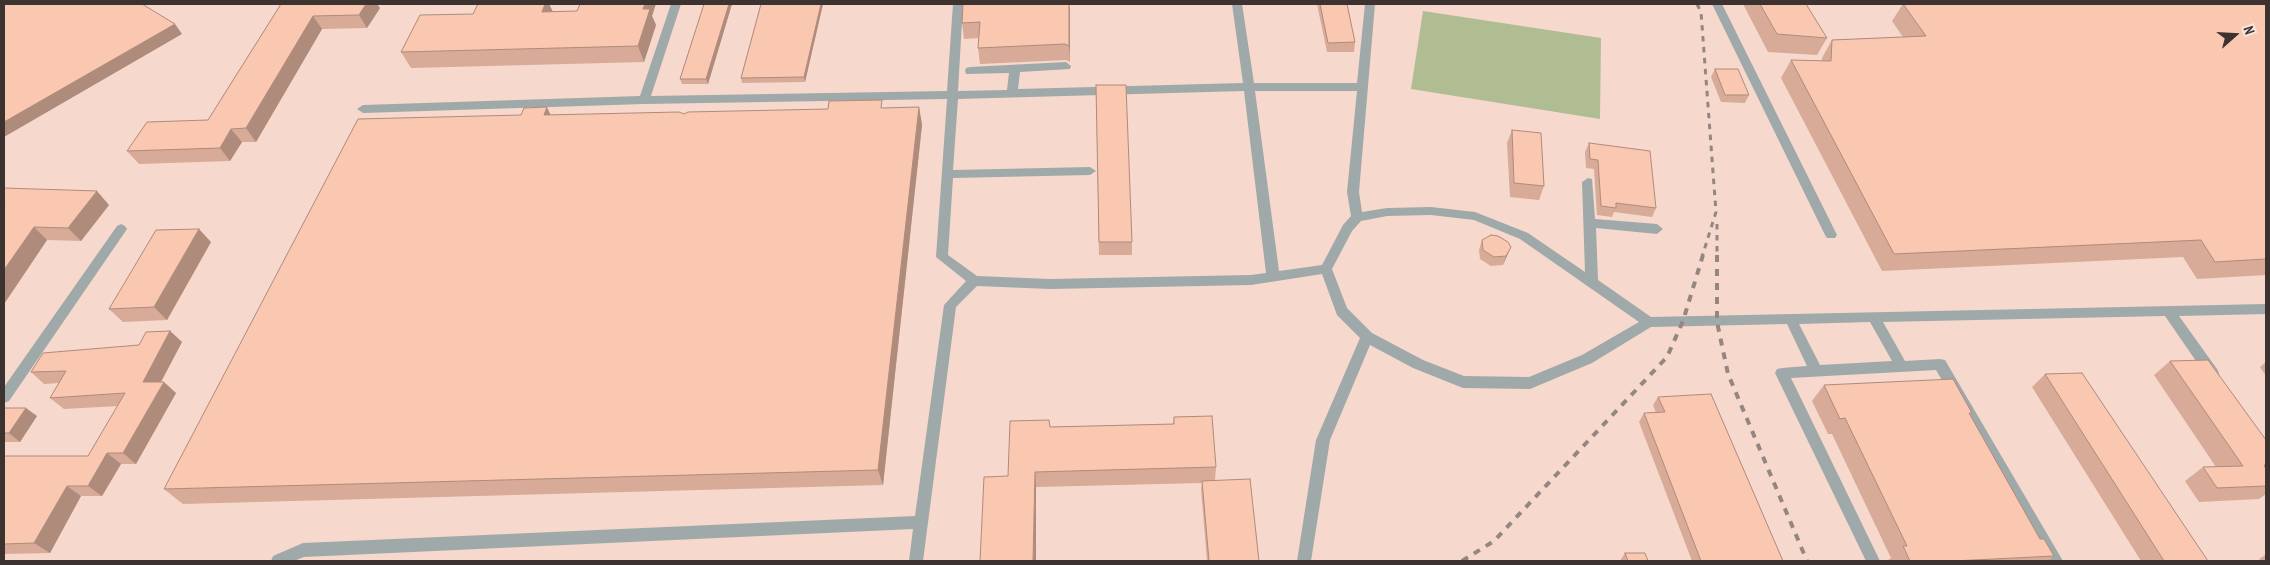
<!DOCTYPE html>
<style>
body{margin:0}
#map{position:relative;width:2270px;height:565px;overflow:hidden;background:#fae5db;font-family:"PT Sans Narrow",sans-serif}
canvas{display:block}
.frame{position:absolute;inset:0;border:5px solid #3c3330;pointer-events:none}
.north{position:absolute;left:2210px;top:10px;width:50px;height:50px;-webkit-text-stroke:4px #fae5db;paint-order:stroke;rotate:71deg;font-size:14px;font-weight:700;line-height:20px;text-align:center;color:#3c3330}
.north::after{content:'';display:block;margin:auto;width:18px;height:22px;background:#3c3330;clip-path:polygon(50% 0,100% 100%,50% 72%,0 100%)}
</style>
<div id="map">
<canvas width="2270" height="565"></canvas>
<div class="frame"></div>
<div class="north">N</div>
</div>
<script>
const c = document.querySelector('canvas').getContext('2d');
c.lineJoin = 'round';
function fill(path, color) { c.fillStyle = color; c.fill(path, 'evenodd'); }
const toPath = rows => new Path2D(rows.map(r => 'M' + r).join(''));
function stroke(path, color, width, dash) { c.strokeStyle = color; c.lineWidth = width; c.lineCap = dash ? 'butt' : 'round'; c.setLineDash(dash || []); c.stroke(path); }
fill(toPath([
 [4,4,2266,4,2266,561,4,561]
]), '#f6d9cc');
fill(toPath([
 [1423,11,1601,38,1600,119,1411,89]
]), '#b0bd93');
fill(toPath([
 [671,4,681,4,651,96,947,91,953,4,963,4,958,91,1007,90,1009,73,966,74,965,71,966,68,970,67,1066,62,1071,66,1070,69,1020,72,1018,89,1243,83,1232,4,1242,4,1254,83,1357,83,1365,4,1375,4,1359,192,1362,212,1387,208,1431,207,1475,212,1528,233,1585,272,1582,182,1588,178,1592,179,1595,219,1657,224,1663,229,1657,234,1596,228,1598,280,1651,317,2266,304,2266,314,2179,316,2217,369,2219,373,2217,377,2212,378,2207,377,2165,316,1883,322,1905,361,1940,359,1945,360,2063,561,2048,561,1936,370,1791,378,1880,561,1866,561,1775,373,1777,369,1782,368,1807,366,1787,324,1651,327,1592,363,1530,389,1463,388,1413,368,1370,345,1330,440,1311,561,1297,561,1316,440,1360,338,1337,315,1322,274,1251,285,1050,289,977,286,956,307,923,561,909,561,913,529,304,557,294,561,271,561,273,556,303,543,915,516,944,305,966,281,936,257,947,99,644,104,363,113,357,109,363,105,640,96,671,4],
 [1244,91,1266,273,1251,275,1050,279,977,276,948,255,953,178,1090,175,1096,171,1090,167,953,170,958,99,1244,91],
 [1255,91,1357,91,1347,192,1351,216,1343,225,1322,265,1279,271,1255,91],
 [1431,215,1474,220,1520,239,1639,322,1582,355,1529,377,1464,376,1423,360,1372,333,1347,308,1332,269,1352,231,1361,221,1387,216,1431,215],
 [1870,322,1892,361,1820,365,1799,324,1870,322],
 [1712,4,1722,4,1837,235,1835,238,1827,238,1825,235,1712,4],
 [121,224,125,226,127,229,125,232,9,401,4,403,4,387,117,226,121,224]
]), '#9fa9a9');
stroke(toPath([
 [1697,4,1701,12,1716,212,1702,257],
 [1717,224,1717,257]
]), '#948680', 3, [5.5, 5.5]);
stroke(toPath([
 [1717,255,1717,322,1728,374,1807,561],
 [1462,561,1494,541,1667,357,1683,321,1703,255]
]), '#948680', 4, [7, 7]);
fill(toPath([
 [281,4,380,8,367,28,322,29,256,142,242,142,230,161,139,164,127,151,208,120],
 [549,4,553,12,652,16,656,25,644,62,411,68,401,52,473,14],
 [704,4,732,4,708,84,682,84,680,79],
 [761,4,823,4,805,82,742,83,741,78],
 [963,4,1069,4,1070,62,1066,60,980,64,978,48,979,38,964,39,962,23],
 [1317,4,1347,4,1355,42,1354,52,1327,52],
 [1743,4,1806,4,1827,38,1817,55,1768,52],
 [1903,4,2266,4,2266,275,2197,279,2183,257,1882,271,1781,78,1791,60,1822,61,1822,58,1832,40,1903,37,1892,21],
 [1715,69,1749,95,1745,103,1721,102,1711,77],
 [1096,85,1132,242,1132,255,1099,255],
 [919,107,922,125,883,485,183,504,164,489,550,115,684,114],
 [1512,130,1544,186,1539,200,1510,197,1507,143],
 [1589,143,1656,208,1652,217,1614,212,1612,217,1597,215,1594,169,1586,168,1585,152],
 [4,188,109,205,81,241,47,240,4,304],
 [1482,240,1507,256,1503,265,1491,266,1480,259,1479,250],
 [211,242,167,320,123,322,109,309],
 [170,331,182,342,161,382,176,393,136,464,121,464,102,496,81,496,50,553,4,554,4,456,88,456,118,406,64,409,50,398,59,383,44,384,31,372,139,345],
 [2170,361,2266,440,2266,494,2259,499,2199,502,2185,481,2203,467,2216,467,2154,375],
 [2266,362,2266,376,2260,367],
 [2045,374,2208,561,2141,561,2032,387],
 [1824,385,1972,413,1970,415,2040,539,2054,556,2048,561,1888,561,1888,560,1891,558,1832,434,1828,434,1812,401],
 [1658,397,1783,561,1692,561,1639,422,1644,413,1656,413,1653,405],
 [4,408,37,416,20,442,4,442],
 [1174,417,1216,467,1215,480,1259,561,1207,561,1201,489,1202,483,1036,487,1008,476,1050,427,1173,424],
 [1625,553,1648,561,1620,561],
 [2265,555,2266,555,2266,561,2261,561,2259,559]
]), '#d7ab98');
fill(toPath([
 [366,4,377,4,380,8,367,28,359,15],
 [545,4,549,4,555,16,542,12],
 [645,4,656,4,652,16,656,25,644,62,638,46,643,9],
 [729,4,732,4,708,84,706,79],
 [821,4,823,4,805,82,804,77],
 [1069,4,1070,9,1070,62,1069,46],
 [313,16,322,29,256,142,246,128],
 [175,24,182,34,4,137,4,122],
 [547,107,555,125,544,115],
 [919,107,922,125,883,485,878,470],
 [231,129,242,142,230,161,220,148],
 [97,191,109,205,81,241,68,228],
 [34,227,47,240,4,304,4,270],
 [199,229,211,242,167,320,154,307],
 [1511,247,1503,265,1506,256],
 [170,331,182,342,155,393,143,382],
 [164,382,176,393,136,464,123,453],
 [26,408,37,416,20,442,9,433],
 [107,453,121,464,102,496,88,486],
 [1035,472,1036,487,1036,561,1033,561],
 [67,486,81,496,50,553,34,543]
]), '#af8b7c');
const building = toPath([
 [4,4,142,4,175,24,4,122,4,4],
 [281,4,366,4,359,15,313,16,246,128,231,129,220,148,127,151,147,122,208,120,281,4],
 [478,4,545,4,542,12,577,11,580,4,645,4,643,9,650,9,638,46,401,52,420,15,473,14,478,4],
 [704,4,729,4,706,79,680,79,704,4],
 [761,4,821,4,804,77,741,78,761,4],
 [963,4,1069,4,1069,46,1065,44,978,48,980,22,962,23,963,4],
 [1320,4,1347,4,1355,42,1328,43,1320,4],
 [1760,4,1806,4,1827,38,1777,34,1760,4],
 [1903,4,2266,4,2266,259,2215,262,2201,240,1894,254,1791,60,1831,61,1832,40,1926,36,1903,4],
 [1715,69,1738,69,1749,95,1725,95,1715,69],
 [1096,85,1126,85,1132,242,1099,242,1096,85],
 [882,100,881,108,919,107,878,470,164,489,358,119,521,115,524,108,547,107,544,115,679,112,684,114,688,112,828,109,829,101,882,100],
 [1512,130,1541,133,1544,186,1514,183,1512,130],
 [1589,143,1650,151,1656,208,1616,203,1616,208,1601,206,1598,160,1590,159,1589,143],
 [4,188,97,191,68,228,34,227,4,270,4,206,5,204,4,204,4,188],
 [199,229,154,307,109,309,156,230,199,229],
 [1491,235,1498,236,1508,242,1511,247,1506,256,1494,257,1483,250,1482,240,1491,235],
 [170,331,143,382,164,382,123,453,107,453,88,486,67,486,34,543,4,544,4,456,88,456,125,393,50,398,66,371,31,372,43,353,139,345,146,332,170,331],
 [2208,360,2266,440,2266,465,2264,465,2266,469,2266,486,2217,488,2203,467,2243,466,2170,361,2208,360],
 [2082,373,2208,561,2164,561,2045,374,2082,373],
 [1953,379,1972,413,1969,413,2040,539,2044,539,2054,556,1953,561,1910,561,1903,546,1907,546,1845,418,1840,419,1824,385,1953,379],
 [1711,394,1783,561,1701,561,1644,413,1665,412,1658,397,1711,394],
 [4,408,26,408,9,433,4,433,4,408],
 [1212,416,1216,467,1035,472,1033,561,980,561,984,477,1008,476,1010,421,1049,420,1050,427,1174,424,1174,417,1212,416],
 [1250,479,1259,561,1209,561,1202,481,1250,479],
 [1625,553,1645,553,1648,561,1628,561,1625,553]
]);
fill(building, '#fac7b1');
stroke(building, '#af8b7c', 1);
</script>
